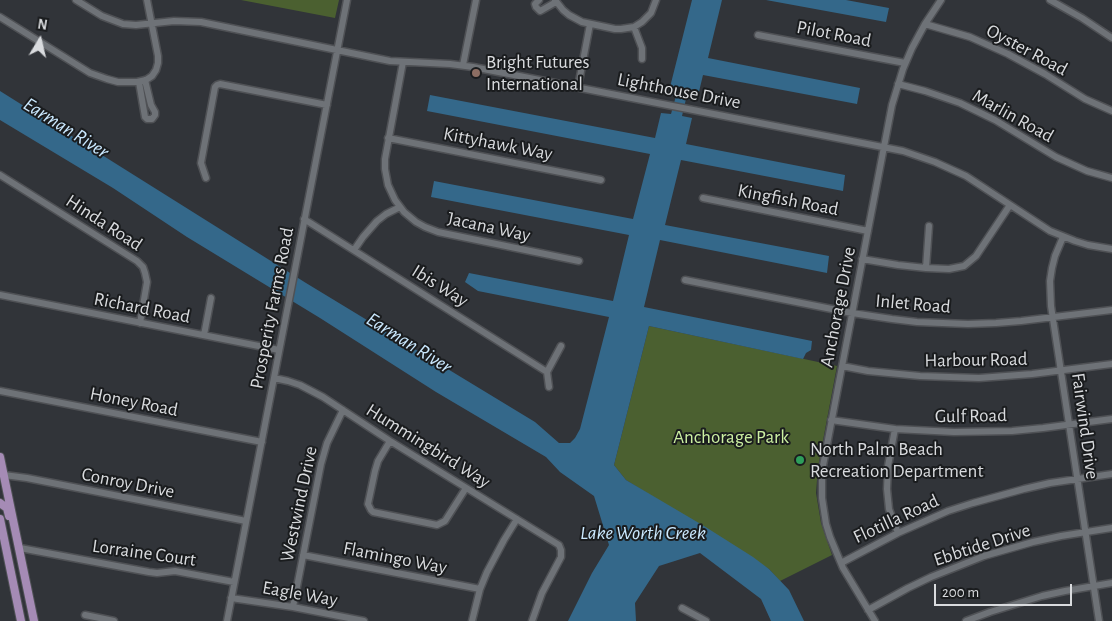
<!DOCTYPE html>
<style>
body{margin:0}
#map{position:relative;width:1112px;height:621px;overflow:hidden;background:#313439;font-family:"Alegreya Sans",sans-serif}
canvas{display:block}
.north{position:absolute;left:15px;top:15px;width:50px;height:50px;-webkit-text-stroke:4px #1a1c1e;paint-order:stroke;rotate:9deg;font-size:14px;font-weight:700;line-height:20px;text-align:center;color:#d9dbde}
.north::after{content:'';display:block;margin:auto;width:18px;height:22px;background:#d9dbde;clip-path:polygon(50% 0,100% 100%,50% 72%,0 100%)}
.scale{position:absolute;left:934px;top:584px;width:138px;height:22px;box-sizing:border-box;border:2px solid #d9dbde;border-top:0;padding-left:6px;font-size:15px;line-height:18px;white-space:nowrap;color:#d9dbde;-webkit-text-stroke:4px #1a1c1e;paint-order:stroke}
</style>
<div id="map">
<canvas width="1112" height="621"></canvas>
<div class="north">N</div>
<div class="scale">200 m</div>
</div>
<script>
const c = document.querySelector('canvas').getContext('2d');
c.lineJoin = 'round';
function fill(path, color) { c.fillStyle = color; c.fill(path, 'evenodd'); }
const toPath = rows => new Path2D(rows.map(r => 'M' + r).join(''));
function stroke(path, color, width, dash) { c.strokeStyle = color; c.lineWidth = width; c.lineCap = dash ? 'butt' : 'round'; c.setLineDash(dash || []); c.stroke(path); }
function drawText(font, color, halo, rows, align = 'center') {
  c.font = font + ' "Alegreya Sans",sans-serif'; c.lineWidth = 4; c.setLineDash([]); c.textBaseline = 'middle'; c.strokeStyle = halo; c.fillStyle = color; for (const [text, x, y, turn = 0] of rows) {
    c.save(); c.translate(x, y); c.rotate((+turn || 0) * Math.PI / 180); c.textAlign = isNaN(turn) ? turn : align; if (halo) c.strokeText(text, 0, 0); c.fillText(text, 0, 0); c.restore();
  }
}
fill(toPath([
 [241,0,339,0,335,18],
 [649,326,837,366,818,467,816,493,821,523,832,555,780,581,769,569,626,480,614,465]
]), '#4b6030');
fill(toPath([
 [692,0,722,0,708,58,860,88,857,104,703,75,697,100,686,99,682,116,692,118,686,144,845,175,843,191,681,160,665,225,829,256,827,273,660,240,644,307,812,341,811,350,806,353,803,359,649,326,614,465,626,480,704,526,753,557,769,569,789,590,804,621,771,621,761,599,700,553,659,566,635,603,636,621,568,621,592,573,609,545,594,496,560,472,546,457,436,392,320,318,187,237,113,188,0,120,0,91,306,283,535,422,559,443,570,443,575,438,580,429,609,317,478,291,465,282,469,273,613,301,629,235,431,197,434,181,633,219,650,154,427,111,430,95,655,138,661,113,671,114,676,96,668,95],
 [766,0,846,0,889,8,886,22]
]), '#34688a');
const minor = toPath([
 [76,0,102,16,123,24,136,25,174,21,201,22,390,61,450,64,473,67,903,151,935,162,966,176,1050,231,1075,241,1088,245,1112,249],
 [539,0,535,4,536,7,540,11,542,10,556,2],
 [555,0,563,10,569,15,582,22,615,29,621,29,634,27,642,22,651,13,656,0],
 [1050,0,1082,18,1112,38],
 [0,17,90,73,107,79,118,82,137,82,146,80,152,76,156,70,158,63,158,56,147,0],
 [925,24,970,37,1008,54,1045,74,1085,99,1112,111],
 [634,27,642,48,642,59],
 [758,35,905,63],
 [403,62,385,159,385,169,388,185,395,200,404,212,416,222,425,227,438,232,579,261],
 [463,65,476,0],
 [139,82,145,117,147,119,152,119,155,115,155,112,151,105,145,80],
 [898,84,925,91,960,103,995,120,1056,157,1087,171,1112,178],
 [578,87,590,24],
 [388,138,601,180],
 [0,175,137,261,143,267,145,273,147,282,140,323],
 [206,178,201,163,215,87,217,85,220,84,327,105],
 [703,198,868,231],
 [304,219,547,372,549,387],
 [1063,237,1055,256,1052,268,1050,281,1051,306,1099,621],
 [354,250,363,237,377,221,386,214,400,207],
 [862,259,898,265,926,268,949,269,964,266,976,256,1010,205],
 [926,268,929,226],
 [685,280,852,313,892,319,917,322,968,324,996,323,1021,321,1112,310],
 [0,295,279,350],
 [204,335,211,298],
 [842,366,868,371,920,376,979,378,1032,374,1112,364],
 [547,372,561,346],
 [274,378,288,381,300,385,323,397,390,441,559,545,561,550,561,557,542,593,532,621],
 [0,391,262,442],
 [831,420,895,429,954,432,1012,431,1043,428,1112,419],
 [895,429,888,466,887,489,889,509,898,533],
 [390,441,378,461,375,471,368,504,371,510,373,512,437,525,445,521,466,488],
 [4,475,27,478,246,521],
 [20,548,149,572,157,573,175,571,234,582],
 [303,555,480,589],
 [841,563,898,533,948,511,973,503,1024,489,1050,483,1112,474],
 [231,598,293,607,364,621],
 [293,607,321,464,327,443,343,410],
 [682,608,706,621],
 [868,610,908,588,931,577,984,556,1033,542,1061,536,1112,528],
 [85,615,114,621],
 [227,621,347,0],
 [472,621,480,589,487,572,504,540,517,519],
 [875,621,843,568,830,537,826,524,822,498,822,471,892,105,903,69,912,48,925,24,941,0],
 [966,621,990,612,1042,596,1065,591,1112,583]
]);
const major = toPath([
 [0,457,34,621],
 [0,503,7,508,9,516],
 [0,519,21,621]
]);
stroke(minor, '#4f5155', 9);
stroke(major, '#4f5155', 10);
stroke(minor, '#6e7277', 6);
stroke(major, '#a58bb5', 8);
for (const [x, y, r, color] of [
 [476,73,5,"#8d6e63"],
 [800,460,5,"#2e9e5b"]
]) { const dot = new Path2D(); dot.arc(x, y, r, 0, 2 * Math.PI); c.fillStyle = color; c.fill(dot); stroke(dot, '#1a1c1e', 2); }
drawText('19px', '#d9dbde', '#1a1c1e', [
 ["Pilot Road",834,34,11],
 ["Oyster Road",1027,50,28],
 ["Lighthouse Drive",679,91,11],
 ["Marlin Road",1013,116,29],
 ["Kittyhawk Way",498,144,11],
 ["Kingfish Road",788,200,11],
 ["Hinda Road",104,223,33],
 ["Jacana Way",489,227,12],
 ["Ibis Way",440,286,32],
 ["Inlet Road",913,304,5],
 ["Anchorage Drive",838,307,-79],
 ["Richard Road",142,308,11],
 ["Prosperity Farms Road",272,308,-79],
 ["Harbour Road",976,360,-1],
 ["Honey Road",134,402,11],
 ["Gulf Road",971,416,-1],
 ["Fairwind Drive",1085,426,82],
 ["Hummingbird Way",428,446,32],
 ["Conroy Drive",128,483,11],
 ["Westwind Drive",299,504,-78],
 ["Flotilla Road",896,519,-25],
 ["Ebbtide Drive",982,545,-18],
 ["Lorraine Court",144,553,8],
 ["Flamingo Way",395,558,11],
 ["Eagle Way",300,594,10]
]);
drawText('19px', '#d9dbde', '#1a1c1e', [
 ["Bright Futures",486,62],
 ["International",486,84],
 ["North Palm Beach",810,449],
 ["Recreation Department",810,471]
], 'left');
drawText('19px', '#ccf0a2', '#1a1c1e', [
 ["Anchorage Park",731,437]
]);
drawText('italic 20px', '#cbe9ff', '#1a1c1e', [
 ["Earman River",66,128,32],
 ["Earman River",409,343,32],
 ["Lake Worth Creek",643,533]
]);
</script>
